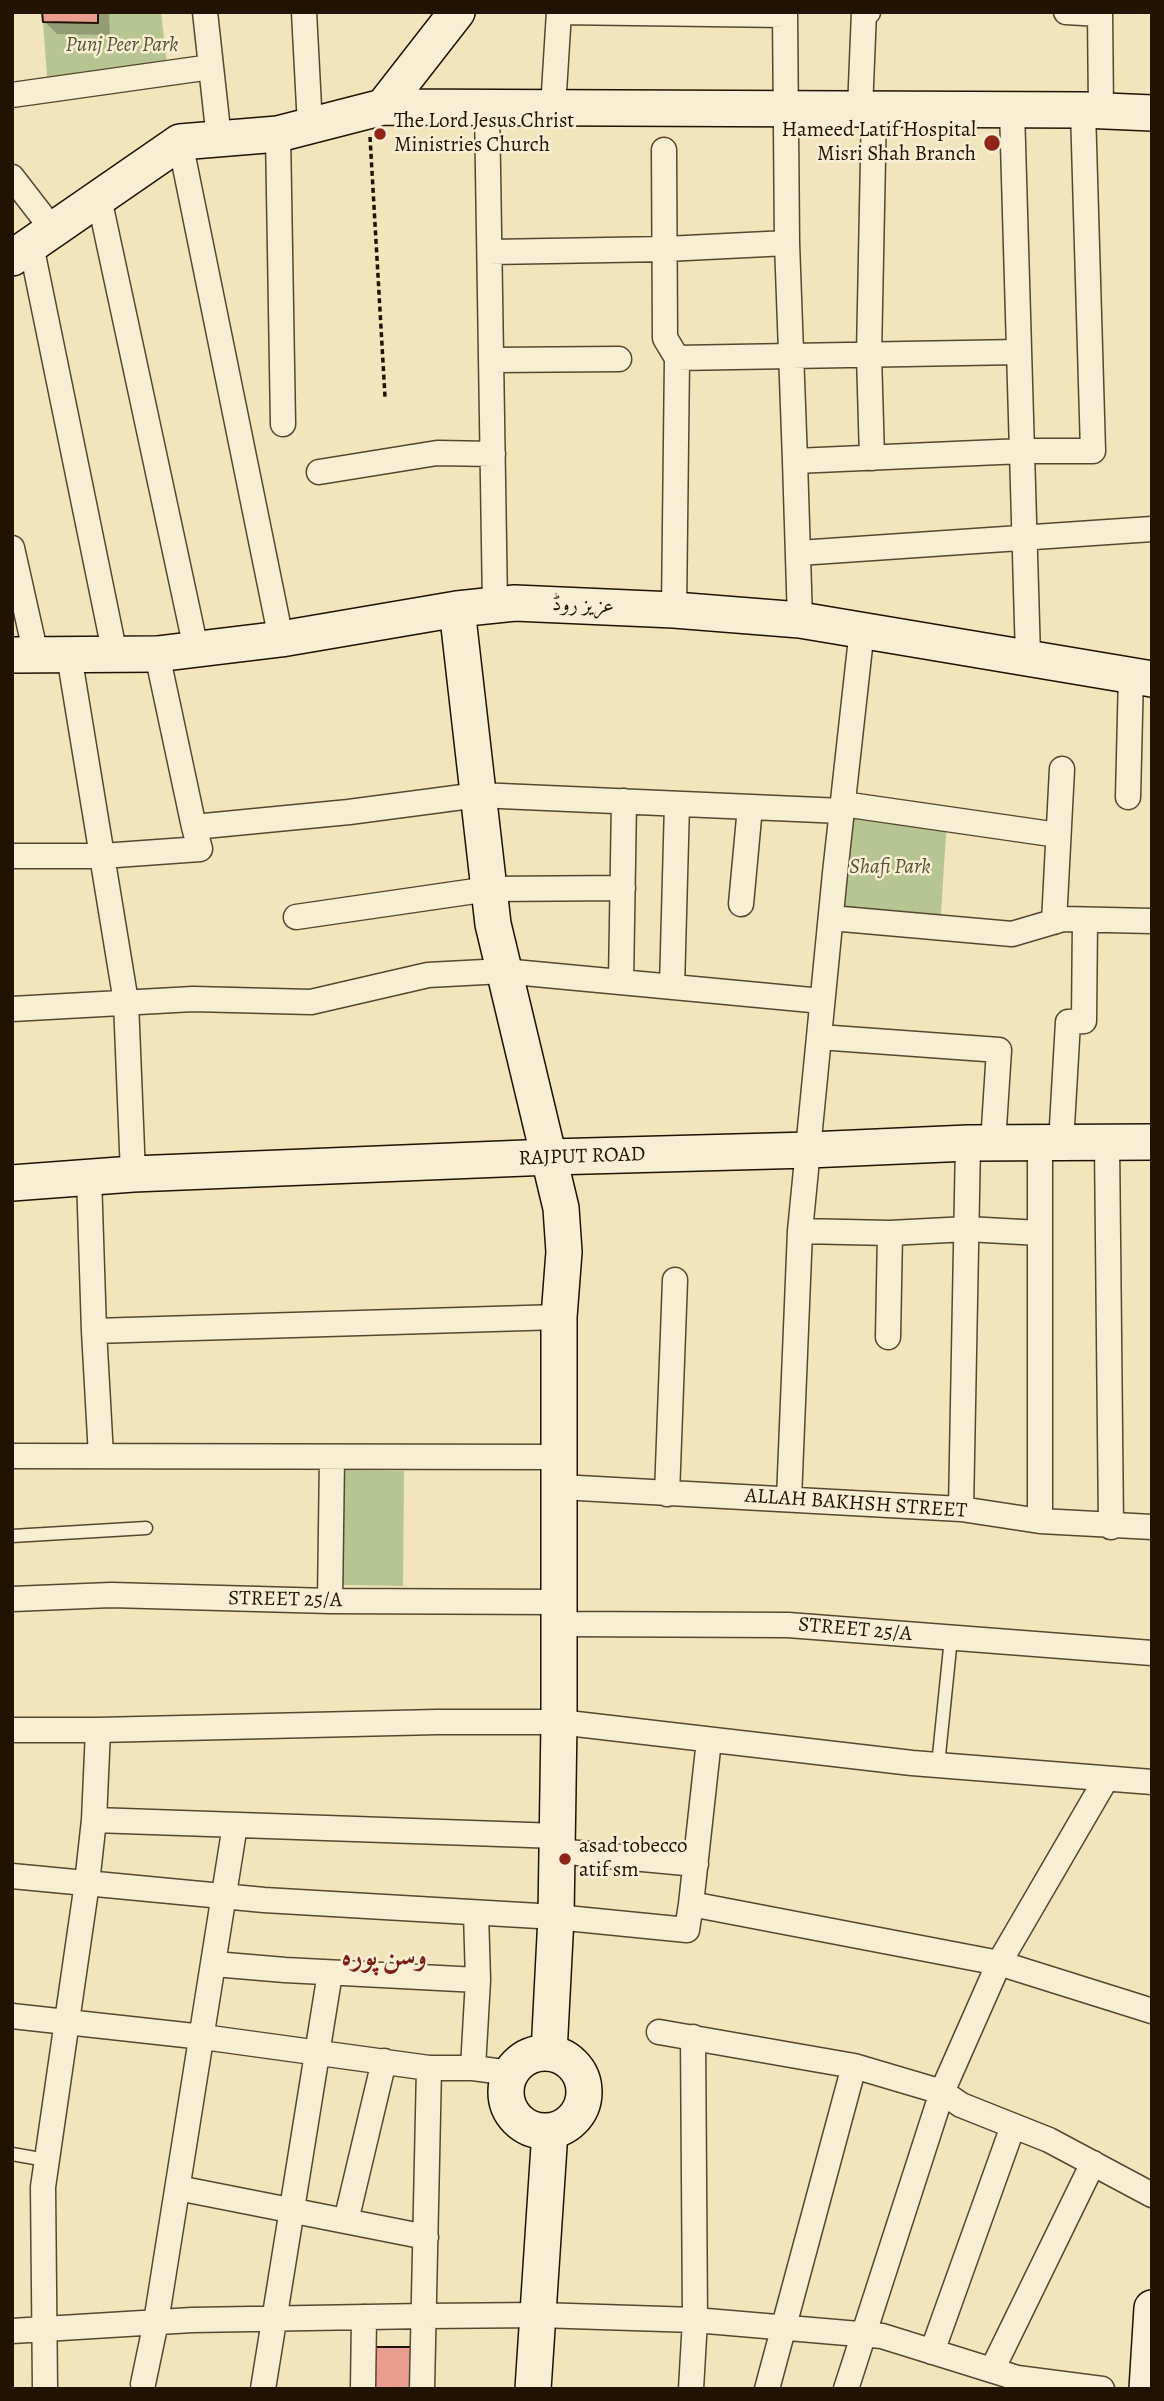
<!DOCTYPE html>
<meta charset="utf-8">
<style>
body{margin:0}
#map{position:relative;width:1164px;height:2401px;overflow:hidden;background:#f2e5bc;font-family:Alegreya,serif}
canvas{display:block}
.frame{position:absolute;inset:0;border:14px solid #221200;pointer-events:none}
</style>
<div id="map">
<canvas width="1164" height="2401"></canvas>
<div class="frame"></div>
</div>
<script>
const c = document.querySelector('canvas').getContext('2d');
c.lineJoin = 'round';
function fill(path, color) { c.fillStyle = color; c.fill(path, 'evenodd'); }
const toPath = rows => new Path2D(rows.map(r => 'M' + r).join(''));
function stroke(path, color, width, dash) { c.strokeStyle = color; c.lineWidth = width; c.lineCap = dash ? 'butt' : 'round'; c.setLineDash(dash || []); c.stroke(path); }
function drawText(font, color, halo, rows, align = 'center') {
  c.font = font + ' Alegreya,Amiri,serif'; c.lineWidth = 5; c.setLineDash([]); c.textBaseline = 'middle'; c.strokeStyle = halo; c.fillStyle = color; for (const [text, x, y, turn = 0] of rows) {
    c.save(); c.translate(x, y); c.rotate((+turn || 0) * Math.PI / 180); c.textAlign = isNaN(turn) ? turn : align; if (halo) c.strokeText(text, 0, 0); c.fillText(text, 0, 0); c.restore();
  }
}
fill(toPath([
 [98,12,161,12,168,73,48,90,43,22,98,23],
 [843,804,947,819,940,928,831,918],
 [340,1470,404,1471,403,1586,340,1585]
]), '#b7c593');
fill(toPath([
 [43,12,109,12,110,35,57,34,44,21]
]), '#0003');
const building = toPath([
 [42,12,98,12,98,23,43,22,42,12],
 [374,2347,414,2347,414,2389,374,2389,374,2347]
]);
fill(building, '#e89d8f');
stroke(building, '#221200', 2);
const lane = toPath([
 [12,1536,146,1528],
 [938,1765,951,1638],
 [12,2154,46,2160]
]);
const street = toPath([
 [205,12,219,139],
 [304,12,310,126],
 [785,12,787,243,795,461,1022,451,1093,451,1083,110],
 [1066,12,1100,14],
 [1100,12,1101,110],
 [12,95,211,67],
 [487,108,495,605],
 [553,108,559,12,785,15],
 [860,109,864,12,868,12],
 [1012,110,1028,657],
 [278,134,283,424],
 [180,142,281,639],
 [664,150,665,338,677,358,1019,352],
 [12,177,53,230],
 [99,198,196,649],
 [31,245,115,655],
 [490,252,666,249,787,243],
 [492,360,619,359],
 [872,458,869,355,874,109],
 [795,461,800,620],
 [319,472,437,453,493,454],
 [12,548,36,655],
 [799,553,1152,529],
 [674,610,677,358],
 [157,654,194,827],
 [69,655,126,1002,133,1174],
 [1128,797,1131,675],
 [843,804,1058,835],
 [12,856,102,856,200,849,194,827,349,812,478,795,842,811],
 [741,904,750,807],
 [296,917,489,889,623,888],
 [831,918,1012,934,1063,919,1152,921],
 [1054,922,1062,769],
 [621,982,624,801],
 [672,987,677,804],
 [12,1009,193,999,311,1002,428,975,503,971,822,1001],
 [819,1037,999,1050,993,1143],
 [1061,1143,1068,1022,1084,1021,1085,920],
 [1107,1144,1111,1527],
 [89,1177,94,1331,101,1456],
 [800,1231,890,1233,967,1229,1040,1233],
 [94,1331,559,1317],
 [888,1337,890,1233],
 [12,1456,559,1457],
 [560,1487,961,1509,1040,1521,1152,1527],
 [667,1494,675,1280],
 [789,1499,800,1231,835,873,862,629],
 [961,1509,968,1143],
 [1040,1521,1040,1143],
 [12,1599,111,1595,330,1601,558,1602],
 [330,1601,332,1457],
 [558,1624,788,1625,1152,1653],
 [12,1730,98,1730,437,1722,559,1722,912,1763,1152,1782],
 [94,1820,558,1836],
 [557,1851,696,1864],
 [12,1876,264,1900,556,1917,687,1930,691,1904,999,1963,1152,2011],
 [691,1904,709,1740],
 [214,1964,285,1970,478,1980],
 [12,2016,203,2037,429,2068,473,2068,511,2073],
 [659,2032,854,2066,942,2092,961,2105,1049,2140,1152,2195],
 [473,2068,478,1980,476,1913],
 [178,2188,426,2237],
 [346,2221,384,2061],
 [12,2331,192,2320,425,2316,539,2315,695,2320,882,2336,1017,2378,1102,2389],
 [932,2352,1013,2126],
 [992,2370,1093,2163],
 [143,2384,156,2322,235,1825],
 [45,2389,43,2187,87,1883,94,1820,98,1730],
 [263,2389,330,1973],
 [363,2389,364,2317],
 [422,2389,429,2068],
 [691,2389,695,2320,693,2037],
 [767,2389,854,2066],
 [846,2389,942,2092,999,1963,1106,1779]
]);
const secondary = toPath([
 [383,107,457,12],
 [12,258,180,142,278,134,383,107,1083,110,1152,113],
 [457,609,493,924,561,1208,564,1252,559,1317,559,1722,556,1917,549,2053],
 [12,655,157,654,281,639,457,609,515,603,674,610,800,620,1152,679],
 [12,1183,133,1174,550,1157,809,1150,968,1143,1152,1142],
 '506 2092a39 39 0 1 1 78 0a39 39 0 1 1-78 0Z',
 [533,2389,550,2131],
 [1147,2389,1152,2308]
]);
stroke(lane, '#56472f', 15);
stroke(street, '#56472f', 27);
stroke(secondary, '#221200', 38);
stroke(toPath([
 [370,137,385,397]
]), '#221200', 3.5, [5, 3.5]);
stroke(lane, '#f7eed3', 12);
stroke(street, '#f7eed3', 24);
stroke(secondary, '#f7eed3', 35);
for (const [x, y, r, color] of [
 [380,134,7,"#8f2418"],
 [992,143,9,"#8f2418"],
 [565,1859,7,"#8f2418"]
]) { const dot = new Path2D(); dot.arc(x, y, r, 0, 2 * Math.PI); c.fillStyle = color; c.fill(dot); stroke(dot, '#f7eed3', 2.5); }
drawText('italic 21px', '#565133', '#f7eed3', [
 ["Punj Peer Park",122,46],
 ["Shafi Park",890,868]
]);
drawText('21px', '#221200', '#f7eed3', [
 ["The Lord Jesus Christ",394,122],
 ["Ministries Church",394,146],
 ["Hameed Latif Hospital",976,131,"right"],
 ["Misri Shah Branch",976,155,"right"],
 ["asad tobecco",579,1847],
 ["atif sm",579,1871]
], 'left');
drawText('21px', '#221200', '#f7eed3', [
 ["عزیز روڈ",583,606,2],
 ["RAJPUT ROAD",582,1157,-2],
 ["ALLAH BAKHSH STREET",856,1504,4],
 ["STREET 25/A",285,1600,1],
 ["STREET 25/A",855,1630,5]
]);
drawText('bold 28px', '#7a1f14', '#f7eed3', [
 ["وسن پورہ",384,1958]
]);
</script>
